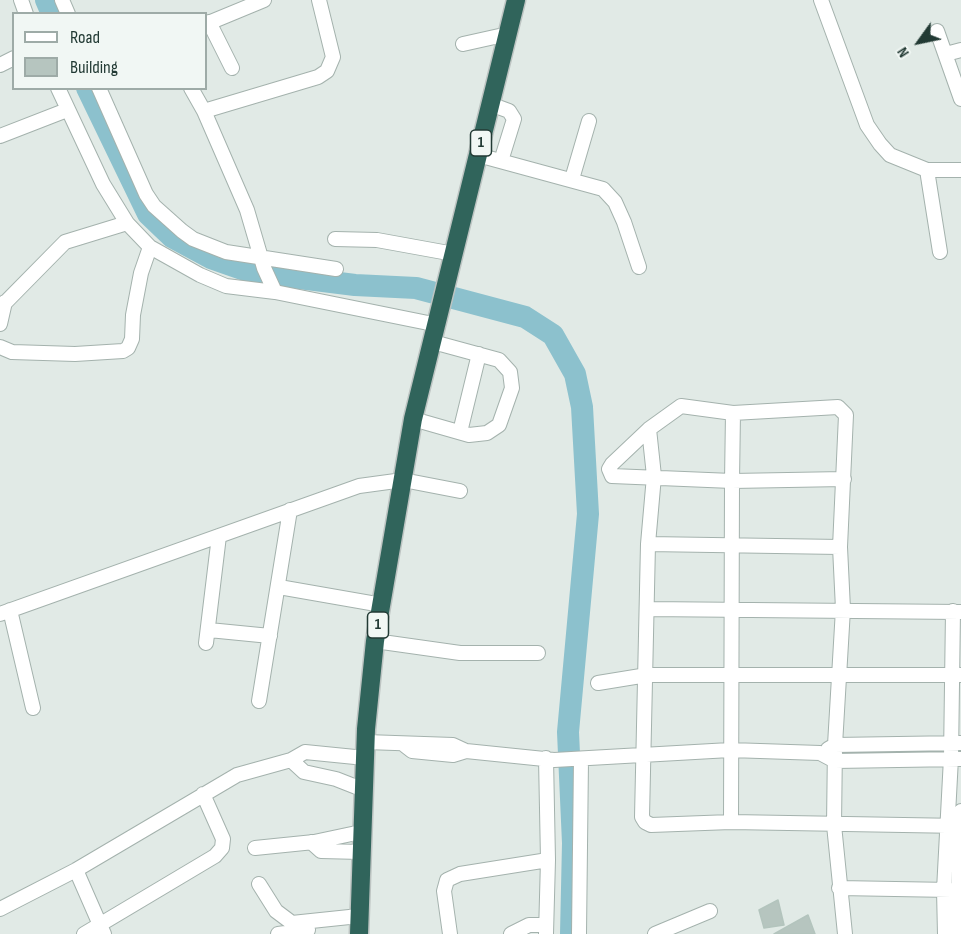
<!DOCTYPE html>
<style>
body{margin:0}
#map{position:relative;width:961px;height:934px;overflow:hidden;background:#e1eae6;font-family:"Sofia Sans Condensed",sans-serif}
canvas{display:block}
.legend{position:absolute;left:12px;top:12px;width:195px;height:78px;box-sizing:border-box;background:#f1f7f4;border:2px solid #9eaba7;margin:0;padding:8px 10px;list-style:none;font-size:18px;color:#223a34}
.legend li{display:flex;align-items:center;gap:12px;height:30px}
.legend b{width:30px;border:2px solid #9eaba7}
.north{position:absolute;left:889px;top:12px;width:60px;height:60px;-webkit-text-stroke:4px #f1f7f4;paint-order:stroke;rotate:237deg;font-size:16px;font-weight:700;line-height:24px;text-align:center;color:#223a34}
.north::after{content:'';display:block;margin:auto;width:21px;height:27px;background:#223a34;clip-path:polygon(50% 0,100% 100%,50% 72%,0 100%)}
</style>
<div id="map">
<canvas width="961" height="934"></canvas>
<ul class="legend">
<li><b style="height:8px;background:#fff"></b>Road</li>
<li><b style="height:16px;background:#b6c5bf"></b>Building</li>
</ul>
<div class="north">N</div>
</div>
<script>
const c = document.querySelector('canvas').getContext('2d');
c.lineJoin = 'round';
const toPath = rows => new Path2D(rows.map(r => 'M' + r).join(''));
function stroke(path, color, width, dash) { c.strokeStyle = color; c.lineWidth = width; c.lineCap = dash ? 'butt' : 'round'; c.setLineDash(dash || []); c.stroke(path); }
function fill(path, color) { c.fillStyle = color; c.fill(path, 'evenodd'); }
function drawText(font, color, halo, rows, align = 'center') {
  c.font = font + ' "Sofia Sans Condensed",sans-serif'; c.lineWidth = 4.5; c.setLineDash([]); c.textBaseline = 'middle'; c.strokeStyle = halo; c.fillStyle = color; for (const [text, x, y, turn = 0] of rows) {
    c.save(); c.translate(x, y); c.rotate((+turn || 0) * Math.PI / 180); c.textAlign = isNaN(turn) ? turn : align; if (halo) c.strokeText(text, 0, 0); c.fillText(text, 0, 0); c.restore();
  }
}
stroke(toPath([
 [46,0,52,14],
 [87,88,148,214,172,237,211,258,251,272,355,285,416,288,525,317,553,335,575,374,582,407,588,514,568,732,573,843,571,934]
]), '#8cc1cd', 22);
const building = toPath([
 [778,900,784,925,764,928,759,910,778,900],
 [808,915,815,934,774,934,808,915]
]);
fill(building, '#b6c5bf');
stroke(building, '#b3c4bd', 1.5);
const minor = toPath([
 [21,0,26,14],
 [62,0,68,14],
 [821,0,867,125,880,144,890,155,927,170,961,170],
 [209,22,232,68],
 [206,24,264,0],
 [937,31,961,99],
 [463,44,508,34],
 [946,54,961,50],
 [0,65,14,58],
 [58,88,103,184,127,223,150,247,200,275,226,286,275,292,438,325],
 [99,88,146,194,154,206,182,231,193,239,226,252,336,269],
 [191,88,204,111,247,210,264,268,275,292],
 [490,104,509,111,514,119,501,161],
 [204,111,318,77,327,71,333,57,319,0],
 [0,136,67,110],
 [478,155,603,189,615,202,624,222,639,267],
 [927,170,940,252],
 [572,179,589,121],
 [335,239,377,240,454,254],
 [0,308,65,242,127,223],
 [0,324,5,302],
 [0,347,12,352,75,354,123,351,128,348,132,339,133,315,141,273,150,247],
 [733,413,732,481,844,479],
 [413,419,469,435,487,433,499,425,512,388,510,372,499,360,433,342],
 [649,429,654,476,648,544,642,817,645,822,651,825,731,822,961,826],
 [460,432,479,354],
 [648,544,840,547],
 [279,587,382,605],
 [647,609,960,612],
 [10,610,33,708],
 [0,614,359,486,403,480,460,491],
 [209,630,270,636],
 [375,641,460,653,538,653],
 [206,643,219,536],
 [598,683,647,675,961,675],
 [259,701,290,510],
 [366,742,453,745,466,751],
 [403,744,412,751,453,755,466,751,554,760,730,750,820,753,835,761,961,759],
 [828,749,835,745,961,743],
 [291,760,304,772,336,779,364,790],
 [731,822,732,481,612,476,609,469,612,464,649,429,681,406,733,413,838,407,846,415,840,547,843,609,835,745,834,825,845,934],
 [311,842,321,851,361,852],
 [255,848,314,842,361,832],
 [76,870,104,934],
 [259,884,276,911,292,923,359,916],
 [839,888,951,890],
 [0,909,76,870,237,775,291,760,305,752,365,758],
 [84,934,215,856,222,848,223,839,203,794],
 [278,934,308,930],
 [450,934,444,891,447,880,460,874,548,860],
 [511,934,529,925,546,925],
 [546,934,548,860,546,758],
 [579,934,581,760],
 [655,934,710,911],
 [945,934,944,890,951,758,953,611],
 [957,934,961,811]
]);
const highway = toPath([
 [359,934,366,729,375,641,413,419,516,0]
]);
stroke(minor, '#a4b2ad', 16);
stroke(highway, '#bdc4c2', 21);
stroke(minor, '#fff', 14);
stroke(highway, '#30645b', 18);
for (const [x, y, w] of [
 [481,143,21],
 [378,625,21]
]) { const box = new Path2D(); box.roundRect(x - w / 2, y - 13, w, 26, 4.5); c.fillStyle = '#f1f7f4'; c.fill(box); stroke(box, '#223a34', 1.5); }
drawText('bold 16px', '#223a34', null, [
 ["1",481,143],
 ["1",378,625]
]);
</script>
